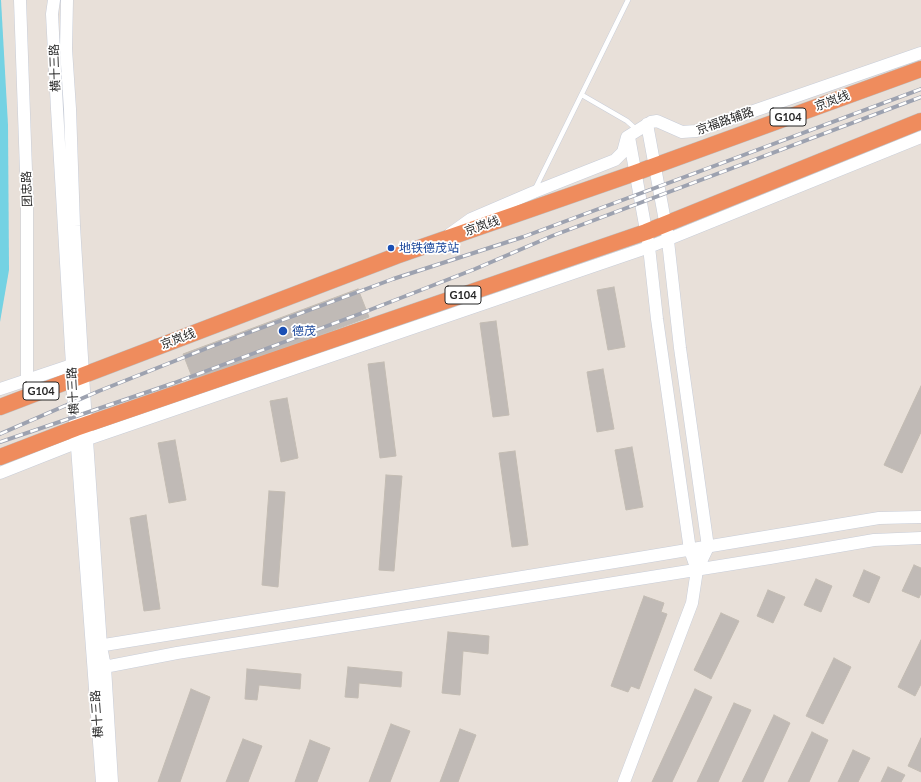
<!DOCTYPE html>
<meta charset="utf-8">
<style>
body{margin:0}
canvas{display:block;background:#e8e0d9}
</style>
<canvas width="921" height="782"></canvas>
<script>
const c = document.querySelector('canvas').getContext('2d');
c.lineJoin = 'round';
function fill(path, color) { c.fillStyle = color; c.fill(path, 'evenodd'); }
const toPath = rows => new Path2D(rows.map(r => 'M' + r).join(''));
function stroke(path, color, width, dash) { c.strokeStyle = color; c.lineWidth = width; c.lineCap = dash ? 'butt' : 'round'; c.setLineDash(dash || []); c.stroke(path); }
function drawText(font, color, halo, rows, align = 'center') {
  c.font = font + ' Lato,"Noto Sans SC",sans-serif'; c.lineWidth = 3.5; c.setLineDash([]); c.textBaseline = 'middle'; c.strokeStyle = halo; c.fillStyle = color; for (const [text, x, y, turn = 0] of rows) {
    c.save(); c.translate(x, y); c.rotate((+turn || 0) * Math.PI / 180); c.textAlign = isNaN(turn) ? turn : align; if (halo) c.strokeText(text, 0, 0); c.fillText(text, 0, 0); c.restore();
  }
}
fill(toPath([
 [0,0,1,0,8,125,9,270,0,322]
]), '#74d2e3');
const building = toPath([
 [614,287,625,347,608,350,597,290,614,287],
 [358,289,369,317,194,382,183,354,358,289],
 [496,321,509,415,493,417,480,323,496,321],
 [384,362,396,456,380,458,368,364,384,362],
 [603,369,614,429,597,432,587,372,603,369],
 [921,386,921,432,902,473,884,465,921,386],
 [287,398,298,458,281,462,270,401,287,398],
 [175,440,186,500,169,503,158,443,175,440],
 [632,447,643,507,626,510,615,450,632,447],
 [515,451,528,545,512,547,499,453,515,451],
 [386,475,402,476,394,571,379,570,386,475],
 [269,491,285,492,278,587,262,585,269,491],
 [146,515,160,609,144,611,130,518,146,515],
 [914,565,921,568,921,593,919,598,902,591,914,565],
 [864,570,880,577,869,603,853,596,864,570],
 [816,579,832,586,821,612,804,605,816,579],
 [768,590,785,597,773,623,757,616,768,590],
 [644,596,664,603,661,612,667,614,639,689,631,686,628,692,611,686,644,596],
 [721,613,739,621,711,679,694,670,721,613],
 [448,632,489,636,488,654,463,651,460,695,442,693,448,632],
 [921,640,921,684,915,696,898,687,921,640],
 [834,658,851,667,823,724,806,716,834,658],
 [348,667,402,672,401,687,359,683,358,698,345,697,348,667],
 [247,669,301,674,300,689,259,685,257,700,245,699,247,669],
 [191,689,210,697,180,782,158,782,191,689],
 [695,689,712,697,672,782,652,782,695,689],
 [734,703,751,710,718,782,697,782,734,703],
 [774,715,790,723,763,782,742,782,774,715],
 [391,724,410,731,390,782,369,782,391,724],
 [460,729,476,735,458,782,440,782,460,729],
 [812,732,828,740,809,782,788,782,812,732],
 [921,738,921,772,908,766,921,738],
 [243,739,262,746,248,782,226,782,243,739],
 [310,740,330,748,317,782,295,782,310,740],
 [853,750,870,758,858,782,838,782,853,750],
 [888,767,905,775,901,782,881,782,888,767]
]);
fill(building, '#c0bab6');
stroke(building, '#c3bcb3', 1);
const lane = toPath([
 [582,95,627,121,637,130],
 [535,189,628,0]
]);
const secondary = toPath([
 [20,0,27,199,27,379],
 [54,0,52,14,57,109,72,365,72,380,102,782],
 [67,0,66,49,70,109,74,226,87,440,101,646,105,667,112,782],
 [629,137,649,247,657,319,690,550,697,570],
 [450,234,471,219,534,192,615,160,623,152,627,137,651,122,657,121,682,132,696,131,921,53],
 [0,389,72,365,76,369],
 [0,473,76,443,649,247,921,137],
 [92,647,627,560,879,518,921,517],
 [94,669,177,653,770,558,874,540,921,538],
 [624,782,692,603,697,570,708,547,680,348,667,232,647,124]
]);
const highway = toPath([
 [0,407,396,256,635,173,921,69],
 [0,457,76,428,646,232,921,121]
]);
stroke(lane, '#c8cdd8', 5.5);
stroke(secondary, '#c8cdd8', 13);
stroke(highway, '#bebebe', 17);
stroke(lane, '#fff', 4.5);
stroke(secondary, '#fff', 12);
stroke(highway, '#ef8c5d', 16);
const rail = toPath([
 [0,434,99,391,210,347,393,279,523,237,921,89],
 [0,442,174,383,362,313,475,269,552,236,921,97]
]);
stroke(rail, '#9da2b0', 4);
stroke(rail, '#fff', 2.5, [8]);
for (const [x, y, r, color] of [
 [391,248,4,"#1a4fb4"],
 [283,331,5,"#1a4fb4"]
]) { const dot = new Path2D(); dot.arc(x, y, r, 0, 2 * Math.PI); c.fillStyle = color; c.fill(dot); stroke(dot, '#fff', 1.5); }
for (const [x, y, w] of [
 [788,117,36],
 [463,295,36],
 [41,391,36]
]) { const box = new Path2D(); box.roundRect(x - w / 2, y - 9, w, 18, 3); c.fillStyle = '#fff'; c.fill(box); stroke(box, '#272727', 1); }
drawText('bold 11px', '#272727', null, [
 ["G104",788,117],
 ["G104",463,295],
 ["G104",41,391]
]);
drawText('12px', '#272727', '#fff', [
 ["横十三路",55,68,-92],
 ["京岚线",832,101,-20],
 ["京福路辅路",725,121,-19],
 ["团忠路",27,189,-92],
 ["京岚线",482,226,-19],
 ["京岚线",178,339,-21],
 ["横十三路",73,391,-93],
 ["横十三路",97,714,-94]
]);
drawText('12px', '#164399', '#fff', [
 ["地铁德茂站",399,248],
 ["德茂",292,331]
], 'left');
</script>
